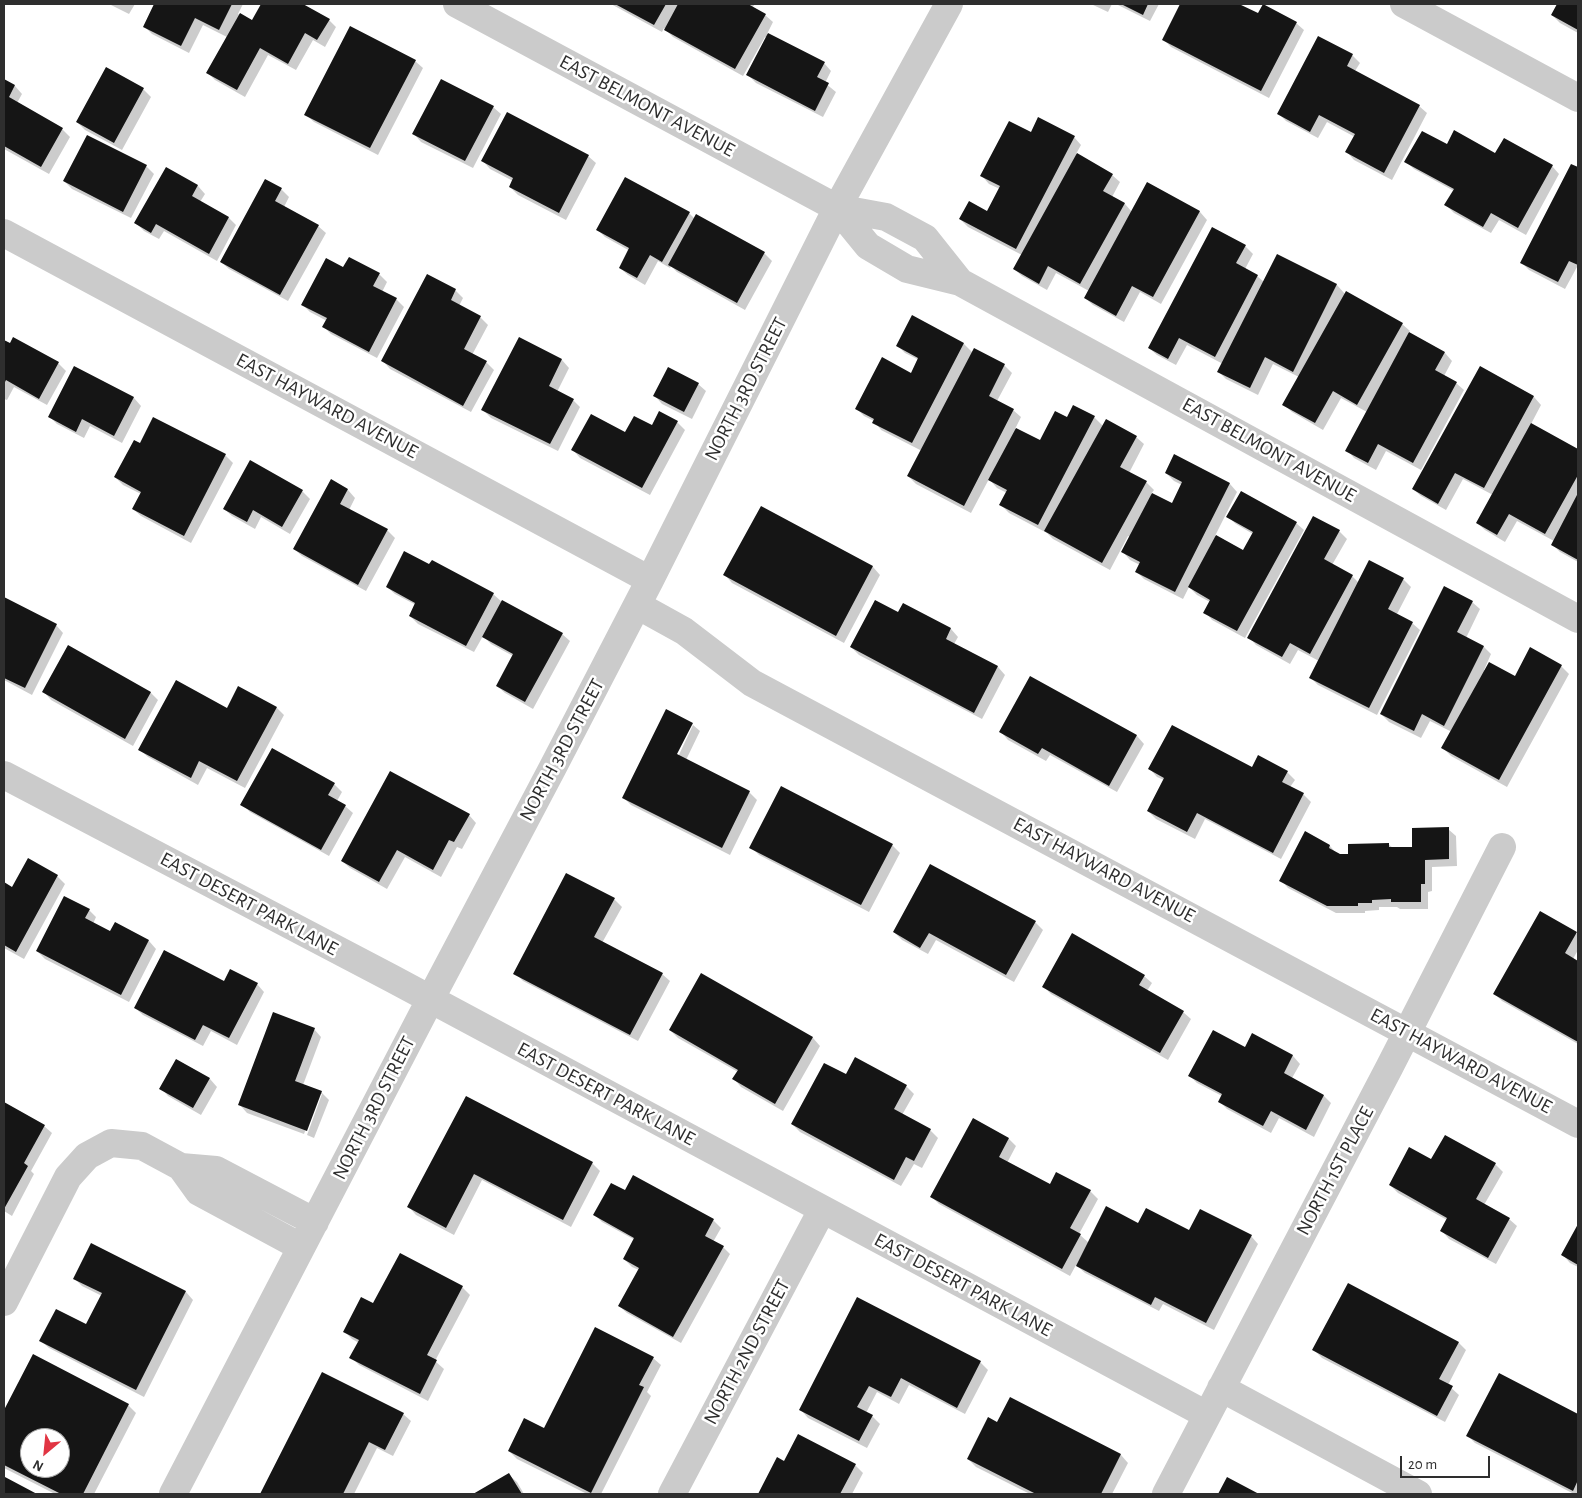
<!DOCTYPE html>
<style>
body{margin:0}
#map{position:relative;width:1582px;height:1498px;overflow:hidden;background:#fff;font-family:"Alegreya Sans",sans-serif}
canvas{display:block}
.frame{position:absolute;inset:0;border:5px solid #2e2e2e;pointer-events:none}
.north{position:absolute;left:20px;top:1428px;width:50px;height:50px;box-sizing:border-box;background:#fff;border:1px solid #ababab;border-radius:50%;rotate:208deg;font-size:14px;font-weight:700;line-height:20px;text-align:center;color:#2e2e2e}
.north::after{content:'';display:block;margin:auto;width:18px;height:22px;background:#e13543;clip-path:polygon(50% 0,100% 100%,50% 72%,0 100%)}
.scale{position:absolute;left:1400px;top:1456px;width:90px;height:22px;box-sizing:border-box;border:2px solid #2e2e2e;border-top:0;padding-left:6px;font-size:15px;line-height:18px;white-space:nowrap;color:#2e2e2e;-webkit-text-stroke:4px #fff;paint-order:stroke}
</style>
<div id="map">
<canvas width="1582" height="1498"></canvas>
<div class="frame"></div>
<div class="north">N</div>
<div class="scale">20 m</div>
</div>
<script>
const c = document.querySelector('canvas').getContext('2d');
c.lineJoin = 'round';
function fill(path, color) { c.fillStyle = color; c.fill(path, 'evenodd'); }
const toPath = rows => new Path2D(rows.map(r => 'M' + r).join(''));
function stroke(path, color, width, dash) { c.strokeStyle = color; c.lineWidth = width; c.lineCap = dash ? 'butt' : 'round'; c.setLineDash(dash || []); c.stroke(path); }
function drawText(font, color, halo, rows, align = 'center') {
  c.font = font + ' "Alegreya Sans",sans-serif'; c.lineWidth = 5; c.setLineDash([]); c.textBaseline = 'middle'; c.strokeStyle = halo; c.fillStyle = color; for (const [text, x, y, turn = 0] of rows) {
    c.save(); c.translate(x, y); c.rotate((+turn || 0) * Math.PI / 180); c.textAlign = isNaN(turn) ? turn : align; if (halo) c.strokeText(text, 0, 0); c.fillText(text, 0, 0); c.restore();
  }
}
fill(toPath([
 [109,4,135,4,129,14],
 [155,4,243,4,238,14,253,22,263,4,300,4,329,20,336,27,325,47,313,40,296,70,268,55,245,97,215,80,208,73,227,37,203,25,189,53,152,34,144,26],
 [611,4,755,4,752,8,765,15,773,22,767,34,824,63,831,71,825,83,836,92,823,117,756,83,748,75,767,38,765,37,743,76,673,37,664,28,662,32],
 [1091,4,1112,4,1108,12],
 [1116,4,1159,4,1150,21],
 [1182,4,1237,4,1259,15,1296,23,1304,30,1269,98,1171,47,1163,39],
 [1559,4,1578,4,1578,33,1560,23,1552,15],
 [1352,55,1360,63,1355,71,1419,106,1427,113,1392,180,1354,160,1347,152,1355,137,1327,122,1318,138,1286,121,1278,113],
 [415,61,423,68,378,155,314,122,306,115],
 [4,80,15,86,22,94,17,103,62,129,70,137,49,174,4,149],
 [143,89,151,97,122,150,85,130,77,122],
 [493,107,501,114,473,168,421,142,414,134],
 [1031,133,1074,137,1081,145,1076,154,1112,175,1120,182,1112,197,1125,204,1132,212,1148,183,1200,212,1207,220,1161,304,1140,292,1124,322,1093,305,1085,298,1089,291,1056,273,1047,290,1022,276,1014,269,1022,255,968,227,960,219,988,213,1000,189,989,184,982,176],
 [1447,146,1552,166,1559,174,1526,235,1499,220,1491,233,1454,213,1446,205,1454,191,1414,169,1406,162],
 [588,156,596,163,566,220,518,195,510,187,513,181,490,169,483,161],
 [1572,165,1578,169,1578,268,1577,267,1565,289,1529,270,1521,262],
 [146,166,154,174,131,218,72,189,64,181],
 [167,169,198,186,205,194,200,202,229,218,236,225,217,261,164,231,159,239,144,231,136,223],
 [281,189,289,197,284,207,318,226,326,233,288,301,229,269,221,262],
 [689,213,695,219,764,253,772,261,745,310,677,272,671,266,670,268,658,261,645,285,628,275,620,268,630,251,605,237,598,230],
 [1213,229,1245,246,1253,254,1245,269,1257,276,1264,282,1277,256,1337,285,1345,294,1402,324,1410,331,1408,333,1445,353,1452,361,1444,376,1456,383,1464,390,1421,470,1386,451,1376,470,1354,458,1347,450,1367,412,1341,398,1323,430,1292,412,1284,405,1299,377,1273,364,1258,395,1226,379,1219,372,1223,364,1187,345,1176,365,1157,355,1149,348],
 [344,269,379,274,387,282,382,292,396,299,404,307,377,358,331,334,324,327,327,321,310,312,303,305],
 [428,276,455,290,463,298,459,306,480,317,488,325,472,355,486,362,494,370,471,412,390,369,383,361],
 [14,339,58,363,66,371,47,405,14,387,7,400,4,399,4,342,10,345],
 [520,339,562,360,569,368,557,392,573,400,580,407,558,451,491,418,483,410],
 [964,344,973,353,1004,365,1012,373,997,401,1013,410,1021,417,1015,429,1040,442,1067,419,1094,417,1103,426,1136,437,1144,444,1129,473,1146,482,1154,490,1151,494,1172,505,1182,485,1174,481,1166,473,1175,456,1230,484,1237,492,1215,536,1243,552,1253,534,1236,524,1228,517,1296,523,1304,530,1245,638,1212,620,1205,612,1210,602,1197,595,1189,587,1183,599,1144,579,1137,572,1140,565,1130,560,1123,552,1130,537,1128,536,1110,570,1053,539,1047,533,1009,513,1001,505,1007,493,997,488,989,479,971,513,916,484,908,476,922,451,881,430,874,421,864,416,856,408,911,374,919,360,905,353,897,345],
 [75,368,134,398,141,406,122,443,90,426,84,438,57,424,50,417],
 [1480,368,1534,397,1541,405,1531,424,1578,450,1578,562,1560,552,1552,544,1554,541,1517,521,1505,542,1485,530,1477,523,1493,495,1463,479,1446,510,1421,496,1413,489],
 [698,384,706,391,692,419,662,404,655,396],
 [677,422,685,430,650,495,580,458,573,450,652,427],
 [140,445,225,455,233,463,191,543,141,516,133,509,141,494,123,485,115,477],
 [331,481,348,490,355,498,349,510,387,530,395,538,366,591,302,556,294,549],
 [302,491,310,499,290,534,261,517,255,529,232,516,224,509],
 [761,508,873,567,880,575,844,643,732,583,725,575],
 [1314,517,1339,531,1347,539,1332,565,1352,576,1359,583,1403,579,1411,587,1397,614,1412,623,1420,630,1377,715,1318,685,1311,678,1319,661,1298,650,1290,664,1256,645,1249,637],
 [387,587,493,594,502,602,562,634,570,641,533,709,505,693,497,686,513,656,491,644,483,636,474,652,418,624,410,616,416,605,395,594],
 [4,599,56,625,63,633,32,695,4,680],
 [1472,602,1480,609,1466,638,1484,647,1491,654,1484,670,1515,678,1531,649,1561,666,1569,674,1507,787,1451,756,1443,748,1452,732,1430,721,1421,738,1389,722,1381,714],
 [903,604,951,629,958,637,954,644,998,667,1005,675,982,719,859,655,851,647,898,613],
 [69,647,151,693,158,700,133,746,51,700,44,692],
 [1031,678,1137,736,1144,744,1117,792,1050,755,1046,761,1008,740,1001,732],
 [277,708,284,715,245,788,207,768,198,785,148,757,140,750,227,709],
 [667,711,693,725,690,725,673,760,676,761,693,725,700,731,686,760,749,792,757,800,730,855,631,805,624,798],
 [1150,769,1253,769,1287,772,1295,780,1290,787,1303,794,1311,802,1281,859,1205,819,1195,839,1156,819,1148,811,1164,780,1157,777],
 [334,784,342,792,337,801,345,806,353,813,329,856,250,812,242,804],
 [469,815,476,823,462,849,457,847,441,877,405,857,387,889,350,868,342,861],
 [1448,829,1456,836,1457,866,1432,867,1432,891,1428,892,1428,909,1400,909,1397,907,1379,907,1379,910,1365,911,1365,913,1336,913,1288,888,1281,880,1330,846,1337,854,1349,856,1388,844,1393,848,1413,848],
 [892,845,900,853,869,912,759,855,751,847],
 [57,876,65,884,24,959,4,948,4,883,13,888],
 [614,899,622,907,602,943,662,974,670,981,638,1041,523,981,515,973],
 [89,910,96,917,93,924,111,933,115,924,149,941,156,949,129,1002,45,959,37,951],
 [1035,922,1043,930,1014,982,936,940,928,954,902,940,894,932],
 [1576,933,1578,935,1578,950,1573,959,1578,962,1578,1044,1502,1001,1495,994],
 [701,975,813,1038,820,1046,783,1111,741,1087,734,1079,738,1072,678,1038,670,1030],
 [1144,976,1152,983,1147,991,1183,1012,1191,1019,1168,1060,1051,994,1043,986],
 [224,983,257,984,264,992,237,1045,211,1031,203,1046,143,1015,135,1008],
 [314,1029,321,1037,303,1085,321,1092,329,1100,314,1138,307,1135,322,1094,319,1094,304,1134,247,1113,240,1105],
 [1253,1035,1293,1056,1300,1064,1292,1078,1324,1096,1331,1103,1314,1137,1279,1118,1271,1133,1227,1109,1219,1101,1222,1096,1197,1083,1190,1076,1245,1048],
 [177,1060,210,1079,217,1087,201,1115,168,1096,161,1088],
 [847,1076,906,1086,914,1094,902,1115,930,1130,938,1138,922,1168,914,1164,901,1186,800,1132,792,1124],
 [466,1097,592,1163,600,1171,571,1227,482,1180,454,1235,416,1215,409,1207],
 [4,1103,44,1126,52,1133,31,1171,34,1174,12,1216,4,1211],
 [973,1120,1009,1139,1016,1146,1007,1163,1050,1186,1090,1191,1098,1199,1079,1234,1089,1243,1139,1224,1189,1232,1251,1236,1258,1244,1214,1330,1163,1304,1159,1311,1085,1273,1076,1265,1070,1276,939,1204,932,1197],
 [1432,1161,1495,1164,1503,1172,1484,1205,1509,1219,1517,1226,1496,1264,1449,1239,1442,1231,1447,1220,1398,1193,1390,1185],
 [625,1192,713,1220,721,1228,713,1242,723,1247,730,1254,681,1343,627,1313,619,1306,639,1270,632,1267,624,1259,635,1240,602,1222,595,1215],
 [1578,1227,1578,1267,1570,1263,1563,1255],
 [91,1244,186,1292,193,1300,144,1397,49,1348,41,1341,87,1326,102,1296,82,1286,74,1278],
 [400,1255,462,1287,470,1295,435,1361,444,1369,428,1401,359,1365,351,1357,359,1343,352,1339,344,1331,374,1305],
 [857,1299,980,1362,988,1370,965,1414,909,1385,899,1404,877,1392,866,1413,872,1416,880,1424,867,1448,808,1418,801,1410],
 [1459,1343,1466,1350,1448,1385,1459,1395,1445,1422,1322,1358,1314,1350],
 [33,1356,128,1405,136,1413,94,1494,55,1494,4,1468,4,1413],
 [30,1438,60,1438,60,1468,30,1468],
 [653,1358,661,1365,647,1392,651,1396,601,1494,587,1494,517,1459,509,1451,544,1430],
 [1499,1375,1578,1416,1578,1494,1574,1494,1475,1443,1468,1436],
 [1010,1399,1121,1455,1128,1463,1112,1494,1030,1494,976,1467,968,1459,997,1424],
 [403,1414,411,1421,393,1456,377,1448,354,1494,262,1494],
 [777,1459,785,1463,855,1465,863,1473,852,1494,759,1494],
 [509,1475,517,1482,524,1494,476,1494],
 [5,1479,34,1494,4,1494,4,1482]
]), '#0003');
fill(toPath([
 [154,4,232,4,219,30,195,18,181,46,143,27],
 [261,4,303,4,330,19,317,40,305,33,288,64,260,48,237,90,206,73,240,13,252,20],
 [615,4,666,4,654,25],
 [678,4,748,4,766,14,735,69,664,30],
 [1121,4,1148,4,1143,15],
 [1180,4,1239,4,1258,13,1263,4,1297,22,1261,91,1162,40],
 [1557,4,1578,4,1578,30,1551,15],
 [350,26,416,60,370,148,304,115],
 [768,33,825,62,817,77,829,83,815,111,746,75],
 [1318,36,1353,54,1347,66,1420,105,1384,173,1345,152,1355,134,1319,115,1310,132,1277,114],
 [106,67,144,88,114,143,76,122],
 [4,79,15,85,9,97,63,128,41,167,4,146],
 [441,79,494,106,465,161,412,134],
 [507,112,589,155,559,213,509,187,513,178,481,161],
 [1038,117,1075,136,1016,249,959,219,969,201,987,211,1000,186,980,176,1009,121,1031,132],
 [1454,130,1495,153,1504,138,1553,165,1518,228,1491,213,1483,227,1444,205,1454,189,1404,162,1422,131,1447,144],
 [87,135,147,165,123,212,63,181],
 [1077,153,1113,174,1103,191,1125,203,1080,284,1048,266,1039,284,1013,269],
 [1571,164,1578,167,1578,265,1569,261,1558,282,1520,263],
 [166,167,198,185,192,196,229,217,209,254,156,224,151,233,134,223],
 [625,177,690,212,662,262,650,255,637,278,619,268,629,248,596,230],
 [265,179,282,188,275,201,319,225,280,295,220,262],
 [1147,182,1200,211,1153,297,1132,286,1116,316,1084,298],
 [696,214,765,252,737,303,668,265],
 [1212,227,1246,245,1236,263,1258,275,1215,357,1179,338,1168,359,1148,348],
 [1277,254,1337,284,1293,372,1265,357,1250,388,1217,372],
 [349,257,380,273,373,286,397,298,369,352,322,327,327,318,301,305,326,258,343,267],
 [427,274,456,289,451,300,481,316,464,349,487,361,463,406,381,361],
 [1346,291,1403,323,1357,405,1333,391,1315,423,1282,405],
 [912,315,964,343,912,443,872,423,874,419,855,409,882,357,911,373,918,358,896,346],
 [1409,332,1445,352,1435,370,1457,382,1413,463,1378,444,1368,463,1345,451],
 [13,337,59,362,39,399,6,380,4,384,4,340,10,343],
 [519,337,562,359,549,386,574,399,550,444,481,410],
 [974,348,1005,364,989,396,1014,409,964,506,907,476],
 [74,366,134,397,114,436,82,419,76,432,48,417],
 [1480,366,1534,396,1484,488,1455,473,1438,504,1412,489],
 [668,367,699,383,684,412,653,396],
 [1073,405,1095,416,1038,525,999,505,1007,490,988,480,1016,428,1040,440,1055,411,1067,417],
 [659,411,678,421,642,488,571,450,591,414,625,432,634,416,652,425],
 [153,417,226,454,184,536,132,509,141,492,114,477,134,440,140,443],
 [1106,419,1137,436,1120,467,1147,481,1102,563,1044,531],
 [1531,423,1578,449,1578,475,1545,534,1509,514,1497,535,1476,523],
 [1174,454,1230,483,1175,592,1135,572,1140,562,1121,552,1152,493,1172,503,1182,482,1165,473],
 [250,460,303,490,282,527,253,510,247,522,223,509],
 [331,479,348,489,340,504,388,529,358,585,293,549],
 [1241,491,1297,522,1237,631,1203,613,1210,600,1188,587,1216,535,1243,550,1253,532,1226,517],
 [1578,493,1578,560,1551,545],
 [761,506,873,566,836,636,723,575],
 [1313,516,1340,530,1324,559,1353,575,1310,654,1290,643,1282,657,1247,638],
 [404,551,429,564,432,560,494,593,466,646,409,616,415,603,386,587],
 [1369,560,1404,578,1388,609,1413,622,1369,708,1309,678],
 [1444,586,1473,601,1457,632,1484,646,1444,726,1422,714,1414,731,1380,714],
 [4,597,57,624,25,688,4,678],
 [502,600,563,633,525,702,496,686,513,654,482,637],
 [875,600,898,612,903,603,951,628,946,639,998,666,974,713,850,647],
 [68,645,151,692,125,739,42,692],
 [1530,647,1562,665,1499,780,1441,748,1489,662,1515,676],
 [1030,676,1137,735,1109,786,1042,748,1038,754,999,732],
 [176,680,227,708,238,686,277,707,237,781,199,761,191,778,138,750],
 [666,709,693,723,677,754,750,791,722,848,622,798],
 [1172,725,1252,767,1258,755,1288,771,1282,782,1304,793,1273,853,1197,813,1187,832,1147,811,1164,778,1148,769],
 [272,748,335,783,328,795,346,805,321,850,240,805],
 [390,771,470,814,454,842,449,840,433,870,397,850,379,882,341,861],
 [781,786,893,844,861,905,749,848],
 [1449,827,1449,859,1425,860,1425,884,1421,884,1421,902,1391,902,1391,899,1372,900,1372,903,1358,903,1358,906,1327,906,1279,881,1305,831,1330,845,1329,848,1340,854,1348,854,1348,844,1389,843,1389,847,1412,847,1412,828],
 [28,858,58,875,16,952,4,945,4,882,12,887],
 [930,864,1036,921,1006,975,929,933,920,948,893,932],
 [566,873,615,898,594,937,663,973,630,1035,513,974],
 [64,896,90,909,85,918,110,931,115,922,149,940,121,995,36,951],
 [1540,911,1577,932,1565,953,1578,961,1578,1042,1493,994],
 [1072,933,1145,975,1139,985,1184,1011,1160,1053,1042,987],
 [164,950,224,981,230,969,258,983,229,1038,203,1025,195,1040,134,1008],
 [701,973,813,1037,775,1104,732,1079,738,1070,669,1030],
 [273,1012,315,1028,295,1081,322,1091,307,1131,238,1105],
 [1213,1030,1245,1047,1252,1033,1293,1055,1284,1073,1324,1095,1306,1130,1271,1111,1263,1126,1218,1102,1222,1094,1188,1076],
 [855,1057,907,1085,894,1109,931,1129,914,1161,906,1157,894,1180,791,1124,824,1063,846,1074],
 [176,1059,210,1078,193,1108,159,1089],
 [466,1096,593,1162,563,1220,474,1174,446,1228,407,1207],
 [4,1102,45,1125,24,1163,28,1166,4,1209],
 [973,1118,1009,1138,999,1157,1050,1184,1056,1172,1091,1190,1070,1228,1081,1234,1062,1269,930,1197],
 [1445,1135,1496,1163,1476,1199,1510,1218,1488,1258,1440,1231,1447,1218,1389,1185,1409,1147,1431,1159],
 [633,1175,714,1219,705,1236,724,1246,673,1337,618,1306,639,1268,623,1259,634,1238,593,1215,611,1183,625,1190],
 [1106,1206,1138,1223,1146,1208,1189,1230,1200,1209,1252,1235,1206,1323,1155,1297,1151,1305,1076,1266],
 [1578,1224,1578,1265,1561,1255],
 [91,1243,186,1291,136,1390,39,1341,56,1309,86,1324,102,1293,73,1279],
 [400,1253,463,1286,427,1355,437,1360,420,1394,349,1358,359,1340,343,1332,361,1297,373,1303],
 [1348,1283,1459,1342,1439,1379,1453,1386,1437,1416,1312,1350],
 [857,1297,981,1361,957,1408,901,1378,891,1397,869,1386,857,1407,873,1415,859,1441,799,1410],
 [595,1327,654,1357,639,1385,644,1387,591,1493,508,1451,524,1418,544,1428],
 [33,1354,129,1404,83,1494,61,1494,4,1465,4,1410],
 [30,1438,60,1438,60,1468,30,1468],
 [322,1372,404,1413,385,1450,369,1442,343,1494,260,1494],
 [1499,1373,1578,1414,1578,1480,1573,1491,1466,1436],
 [1010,1397,1121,1454,1101,1494,1036,1494,967,1459,988,1417,997,1422],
 [798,1434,856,1464,840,1494,758,1494,777,1457,784,1461],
 [509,1473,522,1494,473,1494],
 [5,1477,37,1494,4,1494],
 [1227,1477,1259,1494,1218,1494]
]), '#151515');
stroke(toPath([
 [457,4,837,208,886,217,925,238,960,282],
 [1404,4,1578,98],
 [837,208,868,246,907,269,960,282,1578,619],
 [4,233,650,580],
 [637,605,684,631,752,683,1578,1124],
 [4,775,391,978,1207,1415],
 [181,1167,199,1192,301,1247],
 [4,1302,68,1177,87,1156,111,1143,142,1146,181,1167,216,1170,315,1222],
 [1221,1388,1418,1494],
 [173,1494,430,1000,552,769,650,580,837,208,949,4],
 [672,1494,822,1210],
 [1166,1494,1389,1068,1502,847]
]), '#cbcbcb', 28);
drawText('20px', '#2e2e2e', '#fff', [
 ["EAST BELMONT AVENUE",647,106,28],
 ["NORTH 3RD STREET",746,389,-63],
 ["EAST HAYWARD AVENUE",327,406,28],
 ["EAST BELMONT AVENUE",1269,450,29],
 ["NORTH 3RD STREET",562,750,-62],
 ["EAST HAYWARD AVENUE",1104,870,28],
 ["EAST DESERT PARK LANE",249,904,28],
 ["EAST HAYWARD AVENUE",1461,1061,28],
 ["EAST DESERT PARK LANE",606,1094,28],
 ["NORTH 3RD STREET",374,1108,-63],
 ["NORTH 1ST PLACE",1335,1171,-62],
 ["EAST DESERT PARK LANE",963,1285,28],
 ["NORTH 2ND STREET",747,1352,-62]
]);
</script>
